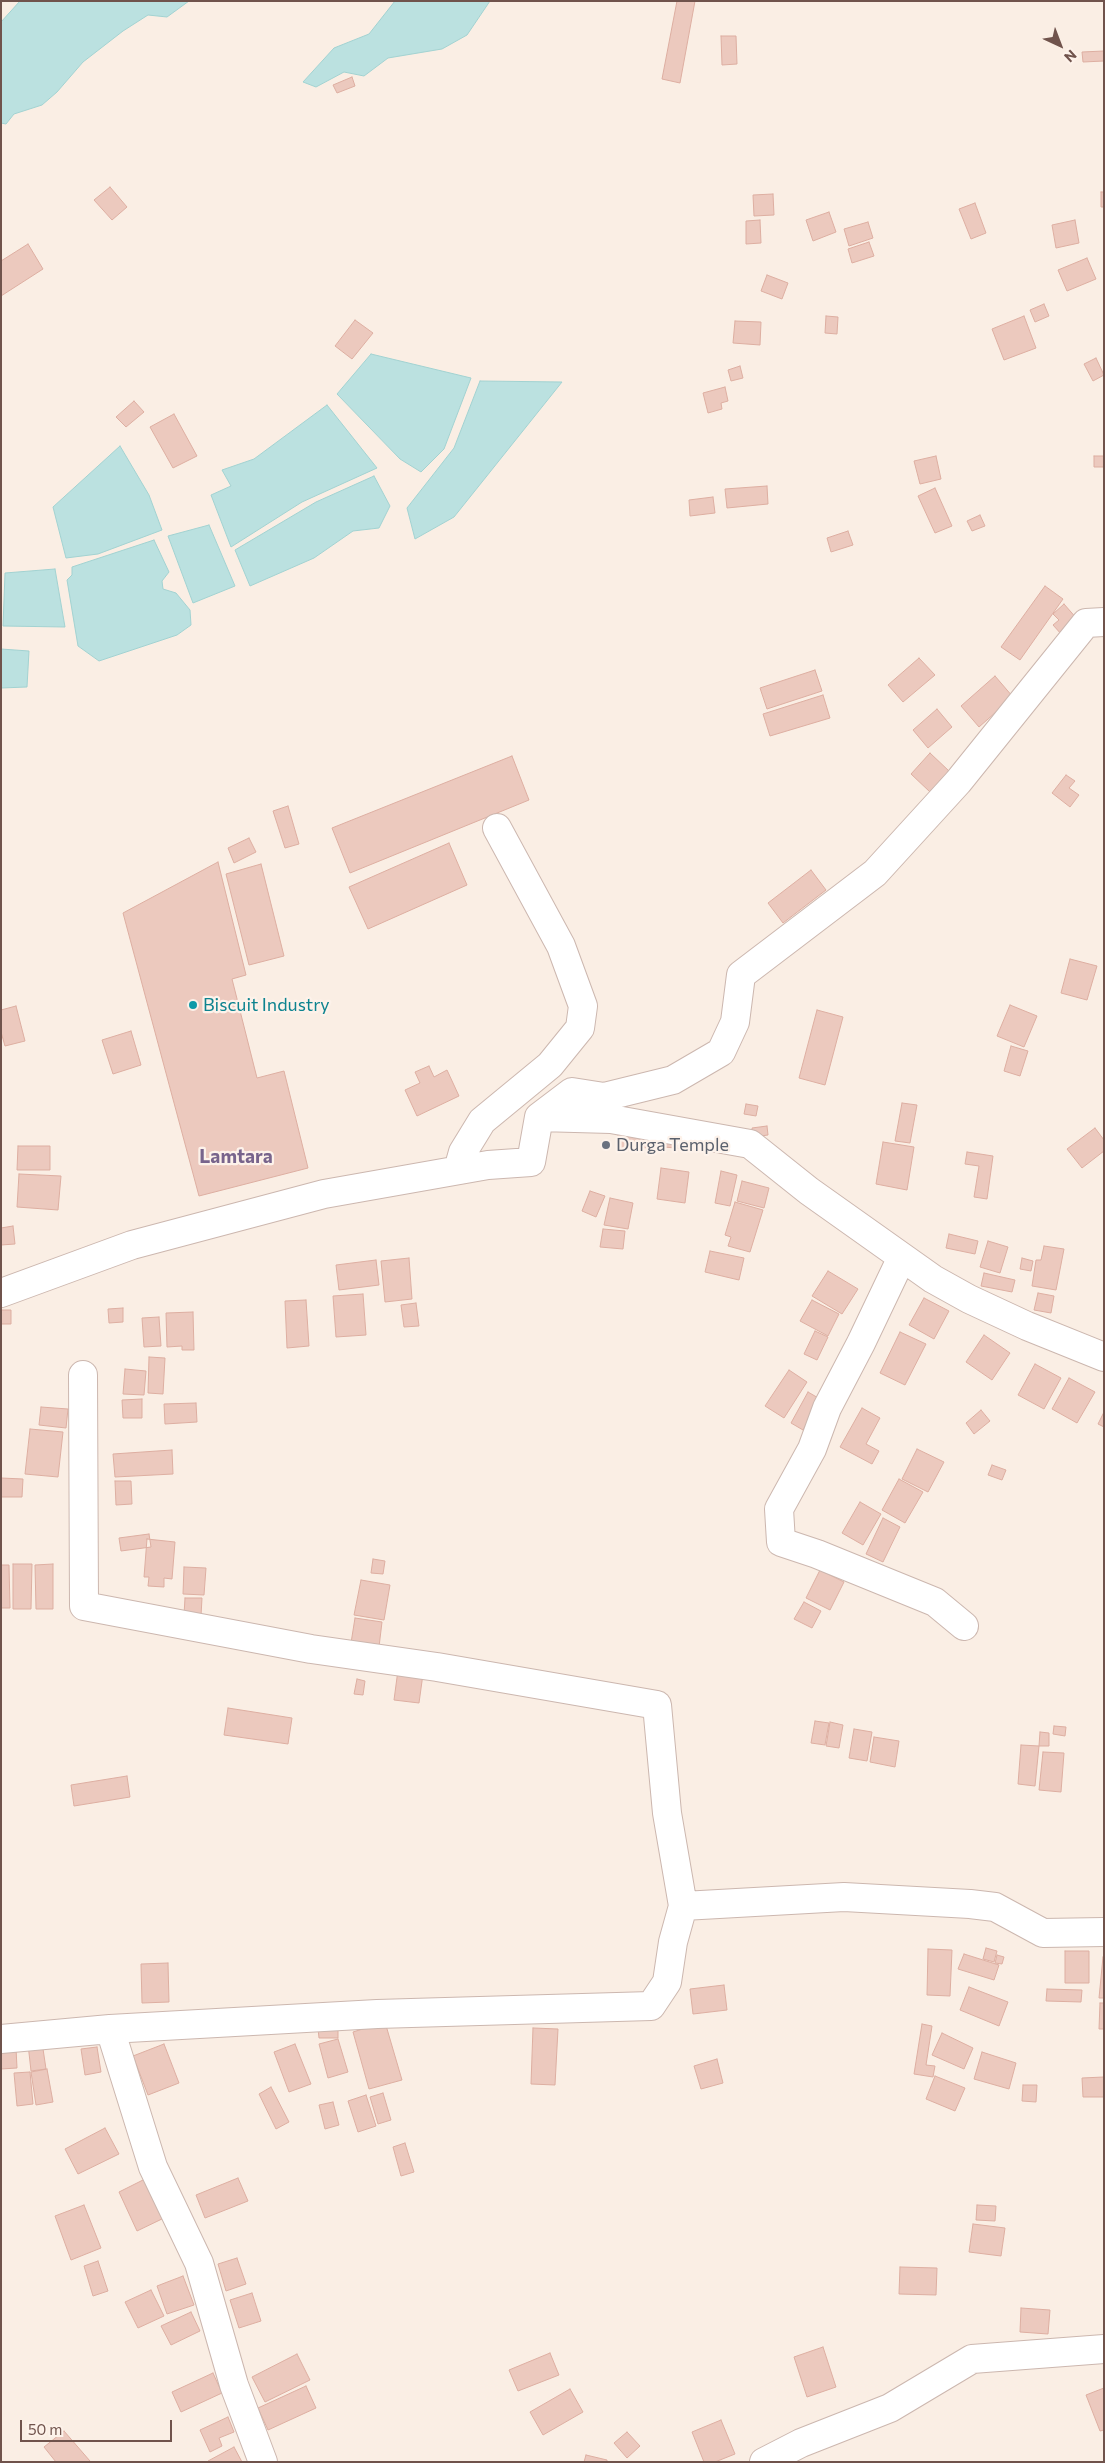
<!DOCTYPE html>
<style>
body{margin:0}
#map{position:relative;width:1105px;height:2463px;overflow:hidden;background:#faeee4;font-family:Commissioner,sans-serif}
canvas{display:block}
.frame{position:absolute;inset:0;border:2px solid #70534c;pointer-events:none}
.north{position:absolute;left:1035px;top:20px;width:50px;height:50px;-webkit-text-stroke:4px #fdf2ea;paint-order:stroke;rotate:137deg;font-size:14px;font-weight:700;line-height:20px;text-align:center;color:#70534c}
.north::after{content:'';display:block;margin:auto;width:18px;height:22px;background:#70534c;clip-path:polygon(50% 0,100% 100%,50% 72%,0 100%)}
.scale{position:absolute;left:20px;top:2420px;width:152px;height:22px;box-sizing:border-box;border:2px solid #70534c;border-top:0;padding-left:6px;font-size:15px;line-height:18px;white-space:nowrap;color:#70534c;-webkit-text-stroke:4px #fdf2ea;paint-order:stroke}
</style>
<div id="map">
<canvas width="1105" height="2463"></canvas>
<div class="frame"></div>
<div class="north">N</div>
<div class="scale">50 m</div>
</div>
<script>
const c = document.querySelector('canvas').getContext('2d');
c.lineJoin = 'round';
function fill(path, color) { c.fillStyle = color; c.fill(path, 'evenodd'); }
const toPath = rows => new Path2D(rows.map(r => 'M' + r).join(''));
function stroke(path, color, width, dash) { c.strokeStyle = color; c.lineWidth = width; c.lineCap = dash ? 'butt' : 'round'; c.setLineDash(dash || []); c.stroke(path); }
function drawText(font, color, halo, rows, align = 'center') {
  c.font = font + ' Commissioner,sans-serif'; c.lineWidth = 4.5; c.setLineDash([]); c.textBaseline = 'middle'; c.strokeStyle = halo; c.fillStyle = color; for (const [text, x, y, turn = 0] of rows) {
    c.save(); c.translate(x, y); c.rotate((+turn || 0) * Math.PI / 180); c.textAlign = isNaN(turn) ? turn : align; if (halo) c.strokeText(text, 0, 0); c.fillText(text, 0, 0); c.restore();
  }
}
const water = toPath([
 [20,1,189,1,167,17,148,15,123,31,83,62,57,92,42,105,14,114,6,124,1,123,1,22,20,1],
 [395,1,490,1,467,35,442,49,388,58,364,76,344,72,316,87,303,82,334,48,369,34,395,1],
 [371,354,471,378,444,449,421,472,400,459,337,394,371,354],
 [480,381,562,382,454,517,415,539,407,508,454,448,480,381],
 [327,405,377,468,302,502,231,547,211,495,231,486,222,470,254,459,327,405],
 [120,446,149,495,162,530,98,554,66,558,53,507,120,446],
 [374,476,390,506,379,528,353,531,314,558,250,586,235,550,316,502,374,476],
 [209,525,235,586,193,603,168,536,209,525],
 [154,540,169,572,162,581,163,589,176,593,190,610,191,625,177,635,99,661,78,646,67,580,72,575,72,567,154,540],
 [55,569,65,627,3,626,5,573,55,569],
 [1,649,29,651,27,687,1,688,1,649]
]);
fill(water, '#bbe1e0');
stroke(water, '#a2d2d1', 1);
const building = toPath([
 [677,1,695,1,680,83,662,79,677,1],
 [721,36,736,36,737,64,722,65,721,36],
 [1104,51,1104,61,1083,62,1082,52,1104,51],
 [352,77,355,86,337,93,333,85,352,77],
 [110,187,127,207,112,220,94,200,110,187],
 [1101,192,1104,192,1104,207,1101,207,1101,192],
 [773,194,774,215,754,216,753,195,773,194],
 [975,203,986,233,971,239,959,209,975,203],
 [829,212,836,232,813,241,806,220,829,212],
 [760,220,761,243,746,244,746,221,760,220],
 [1075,220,1079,243,1056,248,1052,225,1075,220],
 [868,222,873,238,849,246,844,229,868,222],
 [869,242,874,256,852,263,848,249,869,242],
 [28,244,43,269,1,296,1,261,28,244],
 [1087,258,1096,279,1067,291,1058,270,1087,258],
 [767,275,788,283,782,299,761,291,767,275],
 [1044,304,1049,316,1035,322,1030,310,1044,304],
 [826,316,838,317,837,334,825,333,826,316],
 [1024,316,1036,348,1004,360,992,329,1024,316],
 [355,320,373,333,352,359,335,346,355,320],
 [735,321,761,322,760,345,733,343,735,321],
 [1096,358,1104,375,1093,381,1084,364,1096,358],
 [740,366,743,378,731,381,728,370,740,366],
 [725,387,728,401,721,403,722,409,708,413,703,393,725,387],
 [134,401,144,412,126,427,116,417,134,401],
 [174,414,197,456,173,468,150,427,174,414],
 [936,456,941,479,920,484,914,461,936,456],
 [1094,456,1104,456,1104,467,1094,467,1094,456],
 [767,486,768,504,727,508,725,489,767,486],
 [935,488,952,526,935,533,918,496,935,488],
 [713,497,715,513,690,516,689,500,713,497],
 [980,515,985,526,972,531,967,521,980,515],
 [848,531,853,545,831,552,827,538,848,531],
 [1045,586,1063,599,1020,660,1001,647,1045,586],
 [1064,604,1078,620,1062,635,1053,625,1059,620,1053,614,1064,604],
 [919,658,935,675,903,702,888,685,919,658],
 [815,670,822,691,767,709,760,688,815,670],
 [995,676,1013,697,979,727,961,706,995,676],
 [823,695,830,718,770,736,763,714,823,695],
 [937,709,952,727,928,748,913,730,937,709],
 [930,753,949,771,930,792,911,774,930,753],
 [512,756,529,800,350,873,332,828,512,756],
 [1066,775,1075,781,1069,788,1079,795,1070,807,1052,793,1066,775],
 [288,806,299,844,285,848,273,811,288,806],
 [249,838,256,852,234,863,228,848,249,838],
 [449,843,467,885,368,929,349,887,449,843],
 [218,862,246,975,232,979,257,1078,284,1071,308,1168,199,1196,123,913,218,862],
 [261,864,284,956,249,965,226,874,261,864],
 [811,870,826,890,783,923,768,903,811,870],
 [1070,959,1097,966,1087,1000,1061,993,1070,959],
 [1010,1005,1037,1016,1024,1047,997,1036,1010,1005],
 [16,1006,25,1041,5,1046,1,1032,1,1010,16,1006],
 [817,1010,843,1017,825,1085,799,1078,817,1010],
 [131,1031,141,1065,113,1074,102,1040,131,1031],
 [1011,1046,1028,1051,1020,1076,1004,1071,1011,1046],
 [429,1066,434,1077,447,1070,459,1096,417,1116,405,1090,420,1083,415,1072,429,1066],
 [902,1103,917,1105,910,1143,895,1141,902,1103],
 [746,1104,758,1106,756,1116,744,1114,746,1104],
 [767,1126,768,1135,753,1137,752,1128,767,1126],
 [1095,1128,1104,1140,1104,1151,1082,1168,1067,1149,1095,1128],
 [649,1132,651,1147,618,1151,617,1136,649,1132],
 [664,1137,690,1139,689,1149,663,1147,664,1137],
 [883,1142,914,1147,907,1190,876,1184,883,1142],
 [18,1146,50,1146,50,1170,17,1170,18,1146],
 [967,1152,993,1156,987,1199,974,1197,979,1166,965,1164,967,1152],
 [661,1168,689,1172,685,1203,657,1199,661,1168],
 [721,1171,737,1175,730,1206,715,1203,721,1171],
 [19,1174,61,1176,58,1210,17,1207,19,1174],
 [742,1181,769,1188,764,1208,737,1201,742,1181],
 [590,1191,605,1196,596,1217,582,1211,590,1191],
 [610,1198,633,1203,628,1229,604,1225,610,1198],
 [735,1202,763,1210,750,1252,728,1246,731,1237,725,1235,735,1202],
 [13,1226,15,1244,1,1245,1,1228,13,1226],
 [603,1229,625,1231,623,1249,600,1247,603,1229],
 [949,1234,978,1241,975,1254,946,1248,949,1234],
 [988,1241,1008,1247,1000,1273,980,1267,988,1241],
 [1044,1246,1064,1249,1056,1290,1032,1286,1036,1260,1041,1260,1044,1246],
 [710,1251,744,1258,739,1280,705,1272,710,1251],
 [409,1258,412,1299,385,1302,381,1261,409,1258],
 [1022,1258,1033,1261,1031,1271,1020,1269,1022,1258],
 [376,1260,379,1285,339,1290,336,1265,376,1260],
 [828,1271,858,1289,842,1314,812,1296,828,1271],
 [984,1273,1015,1280,1012,1292,981,1286,984,1273],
 [1038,1293,1054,1296,1051,1313,1034,1310,1038,1293],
 [363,1294,366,1335,336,1337,333,1296,363,1294],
 [924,1298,949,1311,934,1339,909,1325,924,1298],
 [306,1300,309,1346,287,1348,285,1301,306,1300],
 [812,1300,839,1314,828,1336,800,1321,812,1300],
 [416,1303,419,1326,404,1327,401,1305,416,1303],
 [123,1308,123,1322,109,1323,108,1309,123,1308],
 [1,1310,11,1310,11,1324,1,1324,1,1310],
 [193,1312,194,1350,182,1350,182,1346,167,1347,166,1313,193,1312],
 [159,1317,161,1346,144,1347,142,1318,159,1317],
 [815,1331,828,1337,817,1360,804,1354,815,1331],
 [900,1332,926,1344,905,1385,880,1373,900,1332],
 [984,1335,1010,1353,992,1380,966,1362,984,1335],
 [149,1357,165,1358,163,1394,148,1393,149,1357],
 [1035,1364,1061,1378,1044,1409,1018,1395,1035,1364],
 [125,1369,146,1371,144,1395,123,1394,125,1369],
 [789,1370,807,1382,784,1418,765,1406,789,1370],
 [1069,1378,1095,1392,1077,1423,1052,1409,1069,1378],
 [808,1392,820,1399,803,1430,791,1423,808,1392],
 [142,1399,142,1418,123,1418,122,1400,142,1399],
 [196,1403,197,1422,165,1424,164,1404,196,1403],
 [41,1407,68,1409,66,1428,39,1425,41,1407],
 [862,1408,880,1418,866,1444,879,1451,872,1464,840,1447,862,1408],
 [981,1410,990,1421,974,1434,966,1423,981,1410],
 [1104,1412,1104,1427,1098,1424,1104,1412],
 [30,1429,63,1432,58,1477,25,1474,30,1429],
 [917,1449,944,1462,928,1492,902,1479,917,1449],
 [172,1450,173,1474,115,1477,113,1454,172,1450],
 [992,1465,1006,1470,1002,1480,988,1475,992,1465],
 [1,1478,23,1479,22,1497,1,1497,1,1478],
 [899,1479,923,1492,905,1523,882,1510,899,1479],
 [115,1481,131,1481,132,1504,116,1505,115,1481],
 [860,1502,881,1514,863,1545,842,1533,860,1502],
 [883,1518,900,1527,883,1562,866,1554,883,1518],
 [149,1534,151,1547,121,1551,119,1538,149,1534],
 [147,1539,175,1542,172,1579,164,1578,164,1587,148,1586,149,1577,144,1577,147,1539],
 [373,1559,385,1561,383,1574,371,1573,373,1559],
 [13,1564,32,1564,31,1609,13,1609,13,1564],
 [53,1564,53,1609,36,1609,35,1565,53,1564],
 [1,1565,9,1565,10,1608,1,1608,1,1565],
 [184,1567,206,1568,204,1595,183,1594,184,1567],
 [820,1570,844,1582,830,1610,806,1598,820,1570],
 [361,1580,390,1585,384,1620,354,1615,361,1580],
 [185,1598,202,1598,201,1616,184,1615,185,1598],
 [804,1602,821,1611,812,1628,794,1619,804,1602],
 [355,1618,382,1622,379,1647,351,1643,355,1618],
 [398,1670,423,1674,419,1703,394,1700,398,1670],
 [357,1679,365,1681,363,1695,354,1694,357,1679],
 [228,1708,292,1718,288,1744,224,1735,228,1708],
 [815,1721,829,1723,825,1745,811,1743,815,1721],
 [830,1722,843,1725,839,1748,826,1746,830,1722],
 [1054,1726,1066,1727,1065,1736,1053,1734,1054,1726],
 [854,1729,872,1732,867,1761,849,1758,854,1729],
 [1040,1732,1049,1733,1049,1746,1039,1746,1040,1732],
 [874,1737,899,1741,895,1767,870,1762,874,1737],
 [1021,1745,1039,1746,1035,1786,1018,1784,1021,1745],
 [1043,1752,1064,1753,1061,1792,1039,1790,1043,1752],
 [127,1776,130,1797,74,1806,71,1785,127,1776],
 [986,1948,997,1951,994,1962,983,1959,986,1948],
 [928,1949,952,1950,950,1996,927,1995,928,1949],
 [1065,1951,1089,1951,1089,1983,1065,1983,1065,1951],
 [964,1954,999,1965,994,1980,958,1969,964,1954],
 [997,1955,1004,1957,1002,1964,995,1963,997,1955],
 [1103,1957,1104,1957,1104,1998,1099,1998,1103,1957],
 [168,1963,169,2002,142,2003,141,1964,168,1963],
 [724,1985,727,2010,693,2014,690,1989,724,1985],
 [969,1987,1008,2002,999,2026,960,2010,969,1987],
 [1047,1989,1082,1990,1081,2002,1046,2001,1047,1989],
 [1100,2003,1104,2003,1104,2029,1099,2029,1100,2003],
 [385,2022,402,2080,369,2089,353,2032,385,2022],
 [922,2024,932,2026,926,2065,935,2066,933,2077,914,2074,922,2024],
 [533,2028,558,2029,555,2085,531,2084,533,2028],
 [318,2029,338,2029,338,2038,319,2038,318,2029],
 [942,2033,973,2048,964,2069,932,2055,942,2033],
 [338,2039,348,2072,328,2078,319,2044,338,2039],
 [42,2042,46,2069,31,2071,28,2044,42,2042],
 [164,2044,179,2083,148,2095,133,2056,164,2044],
 [295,2044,311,2084,289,2092,274,2052,295,2044],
 [97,2047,101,2072,85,2075,81,2049,97,2047],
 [16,2048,17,2068,1,2069,1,2049,16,2048],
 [982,2052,1016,2063,1009,2089,974,2079,982,2052],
 [717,2059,723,2083,701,2089,694,2066,717,2059],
 [47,2069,53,2102,36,2105,31,2072,47,2069],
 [30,2072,33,2104,17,2106,14,2073,30,2072],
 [935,2076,965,2088,955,2111,926,2099,935,2076],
 [1104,2077,1104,2097,1083,2097,1082,2078,1104,2077],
 [1023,2085,1037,2085,1036,2102,1022,2101,1023,2085],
 [271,2087,289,2122,276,2129,259,2094,271,2087],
 [383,2093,391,2120,378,2124,370,2097,383,2093],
 [366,2095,376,2126,358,2132,348,2101,366,2095],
 [333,2102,339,2125,325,2129,319,2105,333,2102],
 [105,2128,119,2154,78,2174,65,2149,105,2128],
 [405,2143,414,2172,401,2176,393,2147,405,2143],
 [238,2178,248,2201,205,2218,196,2195,238,2178],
 [145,2179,164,2218,137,2231,119,2192,145,2179],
 [84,2205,101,2248,71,2260,55,2216,84,2205],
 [977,2205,996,2206,995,2221,976,2220,977,2205],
 [973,2224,1005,2228,1001,2256,969,2252,973,2224],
 [237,2258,246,2284,226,2291,218,2264,237,2258],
 [98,2261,108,2291,93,2296,84,2266,98,2261],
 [900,2267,937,2268,936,2295,899,2294,900,2267],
 [183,2276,194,2305,167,2314,157,2286,183,2276],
 [151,2290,164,2316,138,2328,125,2302,151,2290],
 [252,2293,261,2321,239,2328,230,2300,252,2293],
 [1021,2308,1050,2310,1048,2334,1020,2332,1021,2308],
 [191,2312,200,2331,171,2345,161,2326,191,2312],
 [823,2347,836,2387,807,2397,794,2357,823,2347],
 [550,2353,559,2375,518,2391,509,2370,550,2353],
 [297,2354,310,2380,265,2402,252,2377,297,2354],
 [213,2373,222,2393,181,2412,172,2392,213,2373],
 [306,2386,316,2408,268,2430,258,2408,306,2386],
 [1104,2388,1104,2430,1100,2431,1086,2395,1104,2388],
 [570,2389,583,2412,543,2435,530,2412,570,2389],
 [228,2417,234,2432,219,2438,222,2446,210,2452,200,2430,228,2417],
 [721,2420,735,2454,715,2462,704,2462,692,2432,721,2420],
 [64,2431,90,2461,89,2462,56,2462,44,2447,64,2431],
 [627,2432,640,2446,627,2458,614,2443,627,2432],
 [234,2447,242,2462,208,2462,208,2461,234,2447],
 [586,2455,607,2460,607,2462,584,2462,586,2455]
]);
fill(building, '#ecc9be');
stroke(building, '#ddaea1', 1);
const minor = toPath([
 [539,1117,572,1092,604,1097,673,1080,721,1052,735,1022,741,975,875,873,958,782,1086,623,1104,622],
 [458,1170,463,1152,482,1121,550,1065,580,1028,583,1006,561,946,497,828],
 [902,1257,861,1343,827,1408,812,1449,779,1509,781,1542,817,1554,935,1602,964,1626],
 [1,1293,132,1245,324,1194,488,1165,531,1162,539,1117,611,1119,750,1144,809,1191,933,1279,969,1299,1027,1326,1104,1357],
 [83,1375,84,1606,311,1649,437,1667,657,1705,667,1813,683,1906],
 [110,2029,153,2167,199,2263,234,2385,263,2462],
 [1,2039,110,2029,377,2014,651,2006,667,1982,673,1942,683,1906,844,1897,970,1904,995,1907,1043,1933,1104,1932],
 [764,2462,801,2443,890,2408,972,2359,1104,2349]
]);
stroke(minor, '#ccb7af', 30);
stroke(minor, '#fff', 28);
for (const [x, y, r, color] of [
 [193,1005,5,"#0f9aa8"],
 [606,1145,5,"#6b7280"]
]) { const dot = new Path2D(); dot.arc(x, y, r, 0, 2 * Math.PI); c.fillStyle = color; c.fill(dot); stroke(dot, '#fdf2ea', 2); }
drawText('18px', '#0d838f', '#fdf2ea', [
 ["Biscuit Industry",203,1005]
], 'left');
drawText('18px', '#5b616d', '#fdf2ea', [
 ["Durga Temple",616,1145]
], 'left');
drawText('bold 19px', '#78648c', '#fdf2ea', [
 ["Lamtara",236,1157]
]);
</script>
